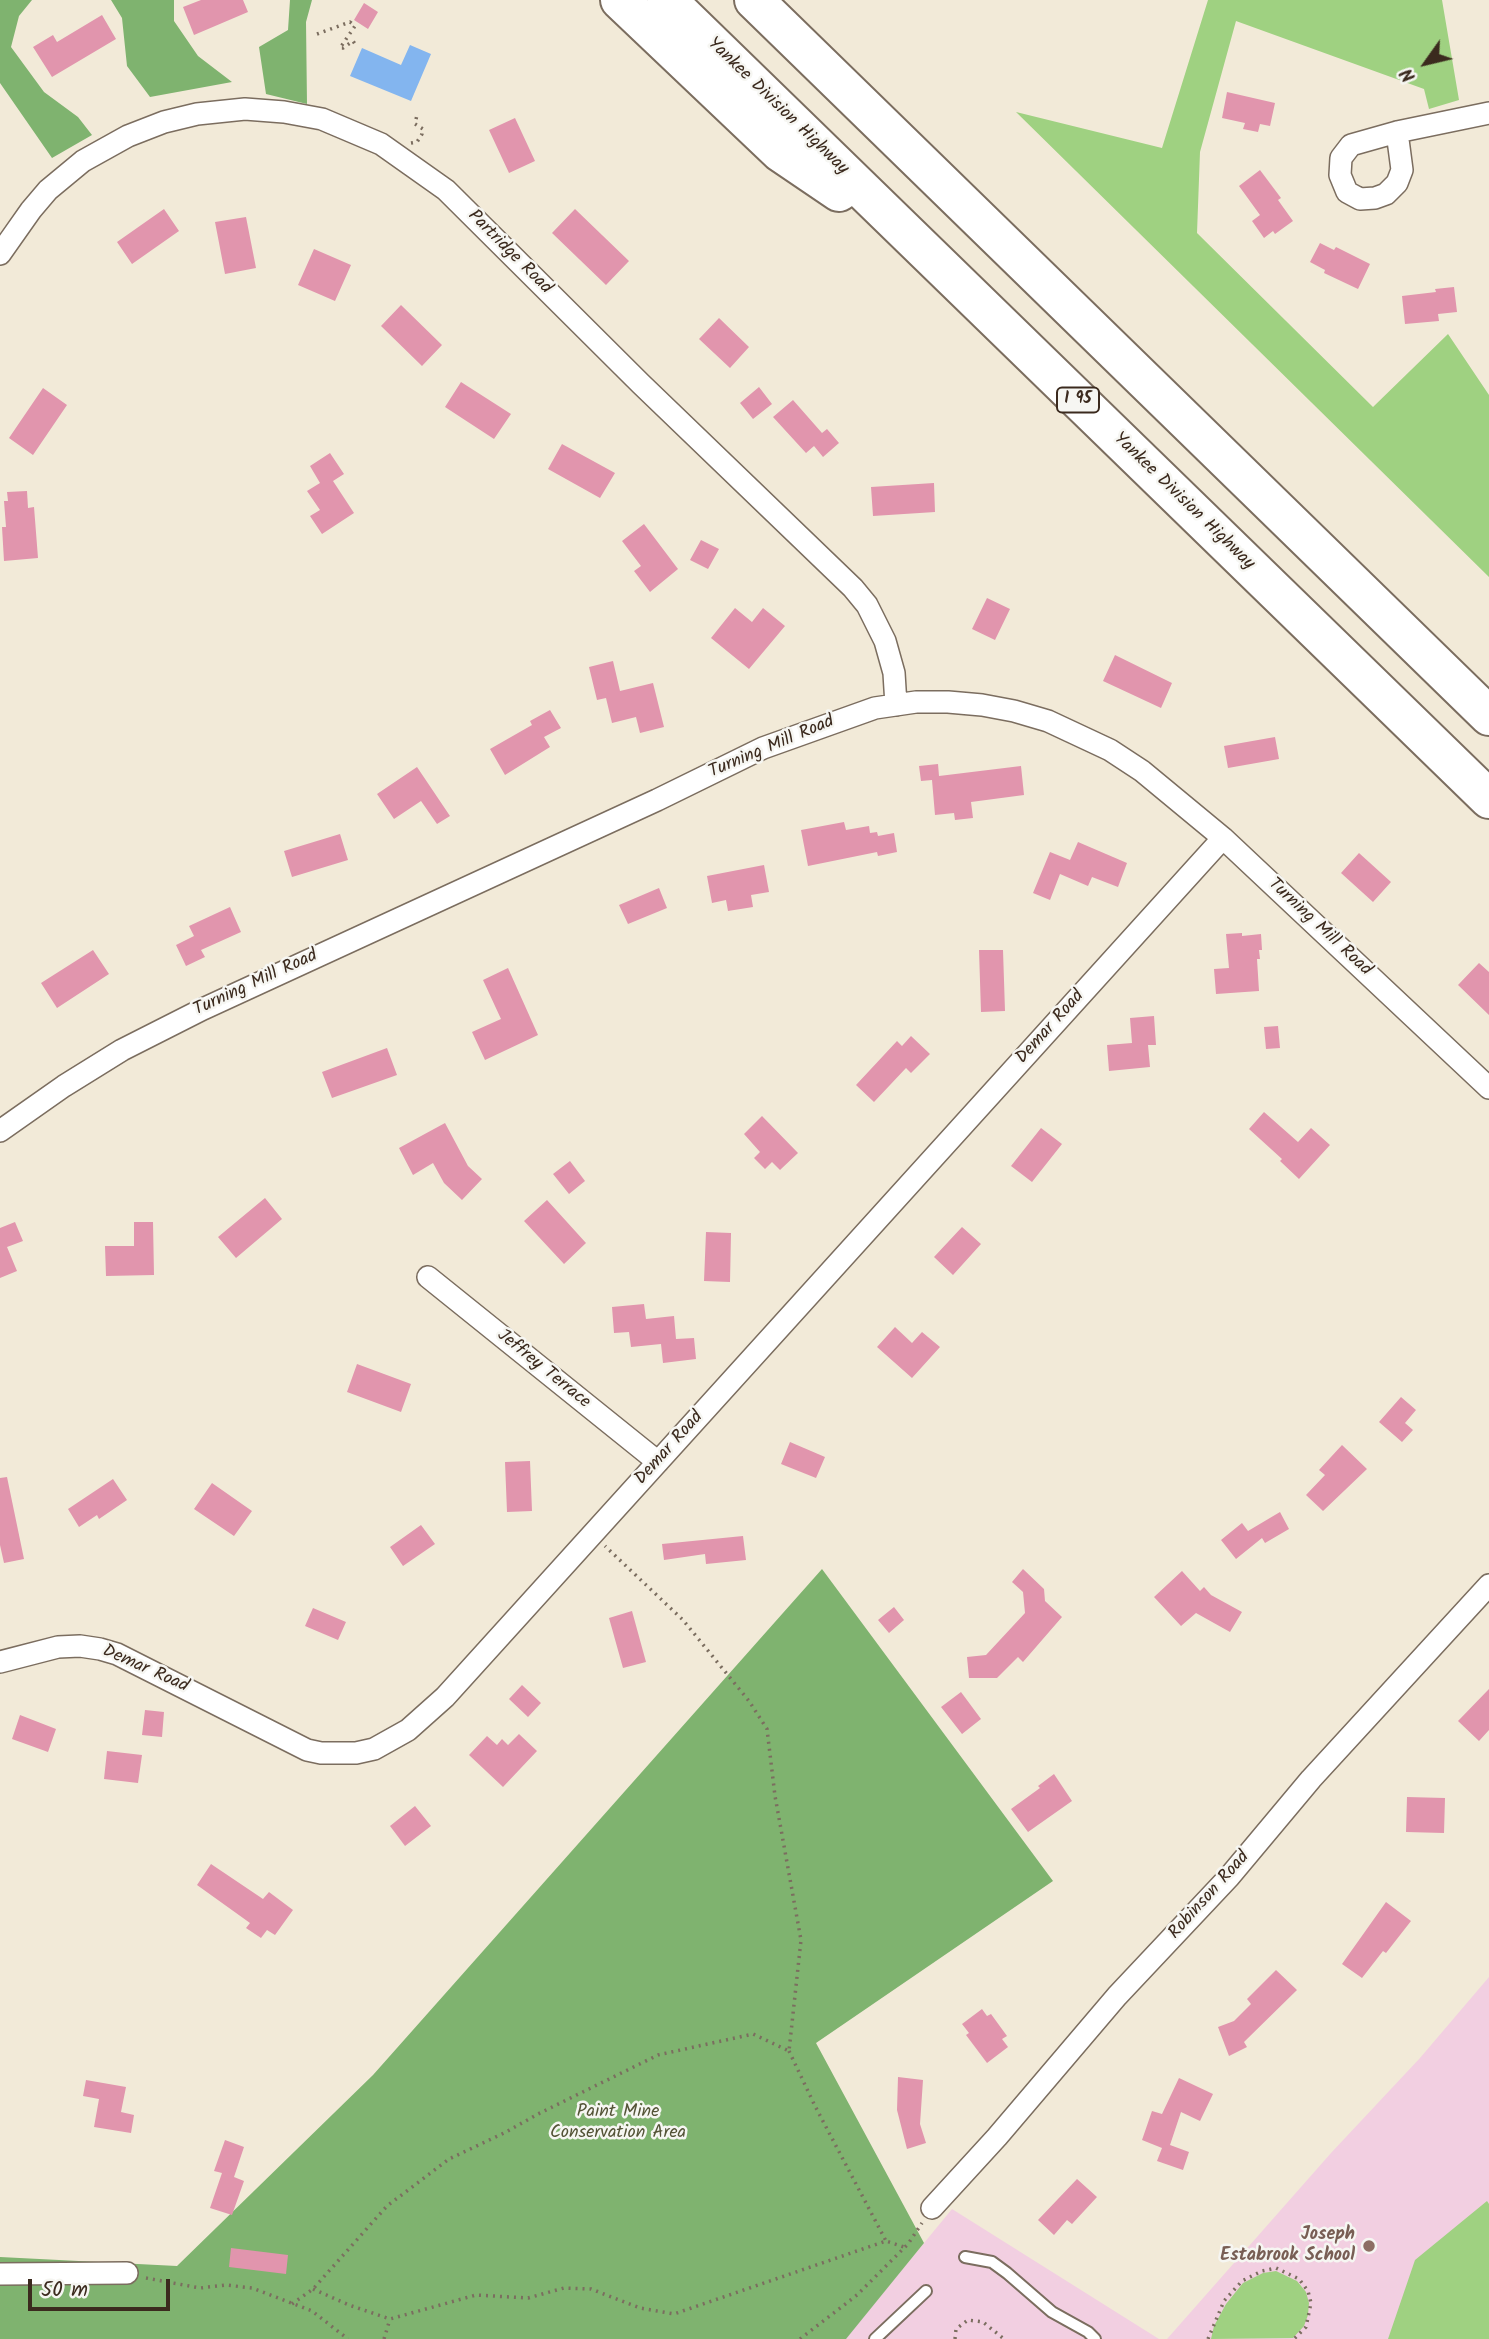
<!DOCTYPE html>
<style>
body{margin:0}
#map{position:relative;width:1489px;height:2339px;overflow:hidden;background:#f2ead8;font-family:Kalam,sans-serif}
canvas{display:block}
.north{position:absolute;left:1391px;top:28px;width:70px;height:70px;-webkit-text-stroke:5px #f6f6f2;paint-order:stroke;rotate:236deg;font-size:19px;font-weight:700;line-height:28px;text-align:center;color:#3b2a1e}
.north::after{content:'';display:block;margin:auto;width:24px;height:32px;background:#3b2a1e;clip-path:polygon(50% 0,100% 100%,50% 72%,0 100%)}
.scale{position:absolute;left:28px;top:2279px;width:142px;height:32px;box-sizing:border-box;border:4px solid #3b2a1e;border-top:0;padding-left:9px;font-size:21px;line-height:24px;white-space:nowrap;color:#3b2a1e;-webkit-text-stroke:5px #f6f6f2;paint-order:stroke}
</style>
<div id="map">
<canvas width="1489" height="2339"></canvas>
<div class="north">N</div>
<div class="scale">50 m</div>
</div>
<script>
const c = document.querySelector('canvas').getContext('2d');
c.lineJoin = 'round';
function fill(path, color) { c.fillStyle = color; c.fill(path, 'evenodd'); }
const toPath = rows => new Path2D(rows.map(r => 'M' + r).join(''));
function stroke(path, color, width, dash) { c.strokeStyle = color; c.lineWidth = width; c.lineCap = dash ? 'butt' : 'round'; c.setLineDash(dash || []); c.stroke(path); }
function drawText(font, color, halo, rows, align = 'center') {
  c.font = font + ' Kalam,sans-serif'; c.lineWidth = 5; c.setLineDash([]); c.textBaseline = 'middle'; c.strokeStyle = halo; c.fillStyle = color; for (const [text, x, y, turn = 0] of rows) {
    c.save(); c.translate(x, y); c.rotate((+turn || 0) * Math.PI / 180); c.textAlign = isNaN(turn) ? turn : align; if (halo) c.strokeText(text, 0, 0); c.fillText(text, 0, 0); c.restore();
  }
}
fill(toPath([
 [1489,1977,1489,2339,1167,2339,1331,2153,1420,2058],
 [952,2209,1159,2339,845,2339]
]), '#f2cfe1');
fill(toPath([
 [1208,0,1442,0,1459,100,1429,109,1424,89,1236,21,1200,152,1197,233,1373,407,1448,334,1489,395,1489,577,1016,112,1162,148],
 [1487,2201,1489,2204,1489,2339,1388,2339,1415,2260],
 [1276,2271,1297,2281,1306,2292,1309,2303,1308,2315,1304,2326,1293,2338,1211,2339,1214,2326,1226,2304,1243,2283,1263,2273]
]), '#9fd181');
fill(toPath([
 [0,0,32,0,19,16,11,47,44,92,78,117,92,135,52,158,0,83],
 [111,0,174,0,174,21,198,56,232,82,150,97,127,66,122,18],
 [290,0,312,0,306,22,307,104,266,94,259,47,288,30],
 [822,1569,1053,1881,816,2043,924,2243,846,2339,0,2339,0,2257,177,2266,373,2075]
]), '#7fb36f');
fill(toPath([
 [410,45,431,54,411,101,350,76,362,48,401,65]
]), '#83b5ef');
fill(toPath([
 [201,0,243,0,248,12,194,35,183,7],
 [364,3,378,12,368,29,354,20],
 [102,15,116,39,52,77,33,47,53,35,57,42],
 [1227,92,1275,103,1270,126,1260,124,1258,132,1243,129,1245,123,1222,118],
 [515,118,535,161,509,173,489,130],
 [1260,170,1281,198,1278,200,1293,221,1275,234,1273,231,1264,238,1252,221,1260,215,1239,186],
 [164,209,179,231,132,264,117,242],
 [575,209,629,261,606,285,552,233],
 [246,217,256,268,225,274,215,222],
 [1320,243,1334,250,1336,247,1370,264,1358,289,1324,273,1325,270,1310,262],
 [314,249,351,265,335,301,298,285],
 [1454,287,1457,312,1438,314,1439,321,1405,324,1402,296,1436,292,1435,289],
 [401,305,442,345,422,366,381,326],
 [719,318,749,347,730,368,699,339],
 [461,382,511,414,494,439,445,407],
 [759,387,772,404,753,419,740,403],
 [43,388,67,405,33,455,9,438],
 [793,400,822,433,827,429,839,443,823,457,814,446,806,453,773,417],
 [562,444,615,473,600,498,548,469],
 [330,453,344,474,333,481,354,513,322,534,310,516,320,510,307,491,320,483,310,466],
 [934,483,935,512,873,516,871,487],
 [27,491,28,508,34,507,38,558,4,561,2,527,6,527,4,501,8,501,7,492],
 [644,524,678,569,650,592,634,571,641,566,622,541],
 [701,540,719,549,708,569,690,560],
 [987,598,1010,609,995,640,972,629],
 [735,608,752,622,763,608,785,626,749,669,711,638],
 [1115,655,1172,683,1161,708,1103,681],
 [613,661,620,691,653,683,664,727,640,733,636,717,612,723,606,698,597,700,589,667],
 [550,710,561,728,544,737,550,747,505,775,490,749,532,725,530,721],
 [1275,737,1279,759,1228,768,1224,746],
 [938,764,939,776,1021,766,1024,795,971,802,973,818,955,820,954,813,935,815,932,780,921,781,919,766],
 [417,767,450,816,437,824,421,801,394,819,377,794],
 [844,822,846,830,869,826,870,833,877,832,878,836,894,833,897,852,878,856,877,852,808,866,801,830],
 [340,834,348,860,292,877,284,851],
 [1078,842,1127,863,1118,887,1092,877,1088,886,1060,874,1050,900,1033,893,1050,852,1070,860],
 [1359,853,1391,882,1373,902,1341,873],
 [764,865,769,892,751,895,753,907,728,911,726,900,712,903,707,876],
 [659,888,667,908,628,924,619,905],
 [230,907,241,932,201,950,205,957,186,966,176,945,194,936,189,926],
 [1242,933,1242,936,1261,934,1262,950,1259,950,1260,959,1257,959,1259,991,1216,994,1214,969,1229,968,1226,934],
 [93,950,109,974,57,1008,41,983],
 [979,950,1003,950,1005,1011,981,1012],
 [1479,963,1489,972,1489,1015,1458,985],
 [508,968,538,1035,485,1060,472,1032,501,1019,483,980],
 [1154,1016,1156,1045,1148,1045,1150,1067,1109,1071,1107,1045,1132,1043,1130,1018],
 [1278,1026,1280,1048,1266,1049,1264,1027],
 [911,1036,930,1054,911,1073,906,1068,874,1102,856,1085,897,1041,902,1046],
 [387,1048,397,1075,332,1098,322,1072],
 [1264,1112,1298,1142,1311,1128,1330,1145,1299,1179,1280,1161,1282,1159,1249,1129],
 [762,1116,798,1153,780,1170,772,1162,765,1169,754,1158,760,1152,744,1134],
 [445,1123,468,1166,482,1179,462,1200,444,1183,433,1163,413,1175,399,1148],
 [1041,1128,1062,1144,1032,1182,1011,1166],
 [570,1161,585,1181,569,1194,553,1174],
 [265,1198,282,1219,236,1258,218,1237],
 [547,1200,586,1243,564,1264,524,1221],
 [15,1222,23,1241,7,1247,17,1271,0,1278,0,1228],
 [134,1222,153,1222,154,1275,106,1276,105,1246,134,1246],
 [962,1227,981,1244,953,1275,934,1257],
 [706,1232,731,1233,730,1282,704,1281],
 [644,1304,646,1319,674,1316,676,1339,694,1338,696,1359,663,1363,661,1344,631,1347,629,1332,614,1333,612,1307],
 [895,1327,912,1343,922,1332,940,1347,912,1378,877,1347],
 [357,1364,411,1384,401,1412,347,1392],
 [1401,1397,1416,1410,1405,1423,1413,1430,1402,1442,1379,1422],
 [790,1442,825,1457,816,1478,781,1464],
 [1342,1445,1367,1469,1323,1511,1306,1495,1325,1475,1319,1470],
 [530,1461,532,1511,507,1512,505,1462],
 [7,1477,24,1559,4,1563,0,1545,0,1478],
 [113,1479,127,1500,99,1519,97,1515,79,1527,68,1509],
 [212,1483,252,1511,234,1536,194,1509],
 [1280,1512,1289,1529,1265,1543,1262,1538,1236,1559,1221,1540,1242,1523,1248,1531],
 [421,1525,435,1544,403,1566,390,1547],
 [743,1536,746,1560,706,1564,705,1554,664,1560,662,1544],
 [1023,1569,1044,1589,1045,1601,1062,1617,1023,1662,1018,1657,997,1678,969,1678,967,1657,986,1655,1025,1613,1023,1592,1012,1582],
 [1182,1571,1200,1591,1204,1587,1211,1595,1242,1612,1230,1632,1196,1613,1181,1626,1154,1597],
 [894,1607,904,1620,889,1633,878,1620],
 [313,1608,346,1622,338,1640,305,1626],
 [632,1611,646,1662,623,1668,609,1618],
 [522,1685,541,1703,528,1717,509,1699],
 [1489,1689,1489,1730,1479,1741,1458,1721],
 [961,1692,981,1719,962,1734,941,1707],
 [145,1710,164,1712,162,1737,142,1735],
 [20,1715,56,1729,48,1752,12,1739],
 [519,1734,537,1751,503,1787,469,1755,487,1736,497,1745,502,1739,508,1745],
 [107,1751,142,1755,138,1783,104,1779],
 [1054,1774,1072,1801,1028,1832,1011,1809,1040,1788,1038,1786],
 [1407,1797,1445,1798,1444,1833,1406,1832],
 [415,1806,431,1826,405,1846,390,1826],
 [211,1864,263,1899,269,1892,293,1910,275,1935,267,1930,261,1938,246,1928,250,1923,197,1885],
 [1386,1902,1411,1921,1386,1953,1383,1951,1362,1978,1342,1964],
 [1276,1970,1297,1990,1244,2042,1247,2047,1229,2056,1218,2027,1234,2021,1251,2004,1247,1999],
 [982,2009,987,2016,991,2014,1007,2036,1002,2039,1008,2047,987,2063,966,2035,969,2033,962,2024],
 [898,2077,923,2080,920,2124,926,2143,907,2149,897,2110],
 [1179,2078,1213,2094,1200,2121,1181,2112,1170,2145,1189,2152,1183,2170,1157,2161,1162,2148,1142,2140,1152,2111,1162,2114],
 [86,2080,126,2087,121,2112,134,2115,131,2133,94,2127,99,2099,83,2096],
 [225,2140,244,2147,234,2177,244,2181,232,2215,210,2208,222,2173,214,2171],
 [1077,2179,1097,2197,1072,2224,1067,2220,1054,2235,1038,2220],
 [231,2248,288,2255,286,2274,229,2267]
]), '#e195ad');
const lane = toPath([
 [965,2257,992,2262,1007,2273,1052,2312,1088,2332,1095,2339],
 [875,2339,926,2291]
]);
const street = toPath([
 [1397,132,1402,170,1397,183,1386,194,1375,198,1360,199,1347,192,1340,175,1341,158,1351,145,1397,132,1489,113],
 [0,254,31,210,48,190,83,161,128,136,164,122,197,114,245,109,284,112,322,119,381,144,446,190,641,384,853,588,867,605,885,641,894,673,896,705],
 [0,1131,64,1086,122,1050,203,1009,657,800,763,748,875,708,916,702,948,702,982,705,1014,711,1048,721,1110,750,1142,771,1223,838,1489,1088],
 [428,1277,658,1462],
 [0,1662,58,1647,80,1646,100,1649,117,1654,307,1750,321,1753,356,1753,374,1749,408,1730,445,1697,1223,838],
 [932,2208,997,2137,1117,1996,1229,1877,1311,1779,1489,1585],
 [0,2274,127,2273]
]);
const highway = toPath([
 [620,0,780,152,839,192],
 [667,0,1489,799],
 [754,0,1489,716]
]);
stroke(lane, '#7b6d5f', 14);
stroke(street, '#7b6d5f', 24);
stroke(highway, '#7b6d5f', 42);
stroke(toPath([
 [317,34,350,22,355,26,340,48,343,48,353,41,355,44],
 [411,143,417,142,422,134,423,129,415,124,417,115],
 [789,2051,815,2106,886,2241],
 [146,2278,200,2288,226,2285,252,2288,312,2311,348,2339],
 [313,2289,349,2305,390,2319,476,2295,528,2298,564,2288,591,2289,640,2308,674,2314,886,2241,904,2247],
 [292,2304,313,2289,387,2206,449,2159,506,2132,538,2114,658,2055,753,2034,789,2051,801,1940,775,1796,767,1729,749,1701,683,1620,605,1546],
 [384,2339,390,2319],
 [800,2339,857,2295,908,2244,922,2223],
 [955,2339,956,2329,968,2320,983,2322,1004,2339],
 [1208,2339,1224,2301,1242,2281,1262,2271,1276,2268,1299,2279,1308,2291,1311,2303,1306,2327,1294,2339]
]), '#7b6d5f', 3.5, [2, 5]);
stroke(lane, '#fff', 10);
stroke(street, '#fff', 21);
stroke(highway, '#fff', 38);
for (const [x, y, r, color] of [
 [1369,2246,7,"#8d6e63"]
]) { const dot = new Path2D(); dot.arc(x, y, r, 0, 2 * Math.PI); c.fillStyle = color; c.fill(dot); stroke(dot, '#f6f6f2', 2.5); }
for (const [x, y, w] of [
 [1078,400,42]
]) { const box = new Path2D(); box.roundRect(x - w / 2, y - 12.5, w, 25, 5); c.fillStyle = '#f6f6f2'; c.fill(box); stroke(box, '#3b2a1e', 2); }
drawText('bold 16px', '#3b2a1e', null, [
 ["I 95",1078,400]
]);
drawText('18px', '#3b2a1e', '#f6f6f2', [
 ["Yankee Division Highway",777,107,44],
 ["Partridge Road",509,253,45],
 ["Yankee Division Highway",1183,502,44],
 ["Turning Mill Road",772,748,-23],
 ["Turning Mill Road",1319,928,43],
 ["Turning Mill Road",256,984,-25],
 ["Demar Road",1051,1028,-48],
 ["Jeffrey Terrace",543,1370,39],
 ["Demar Road",670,1449,-48],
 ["Demar Road",145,1670,24],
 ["Robinson Road",1210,1896,-48]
]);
drawText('18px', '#545437', '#f6f6f2', [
 ["Paint Mine",618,2113],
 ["Conservation Area",618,2134]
]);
drawText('bold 18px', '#785e54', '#f6f6f2', [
 ["Joseph",1355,2236],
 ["Estabrook School",1355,2257]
], 'right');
</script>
